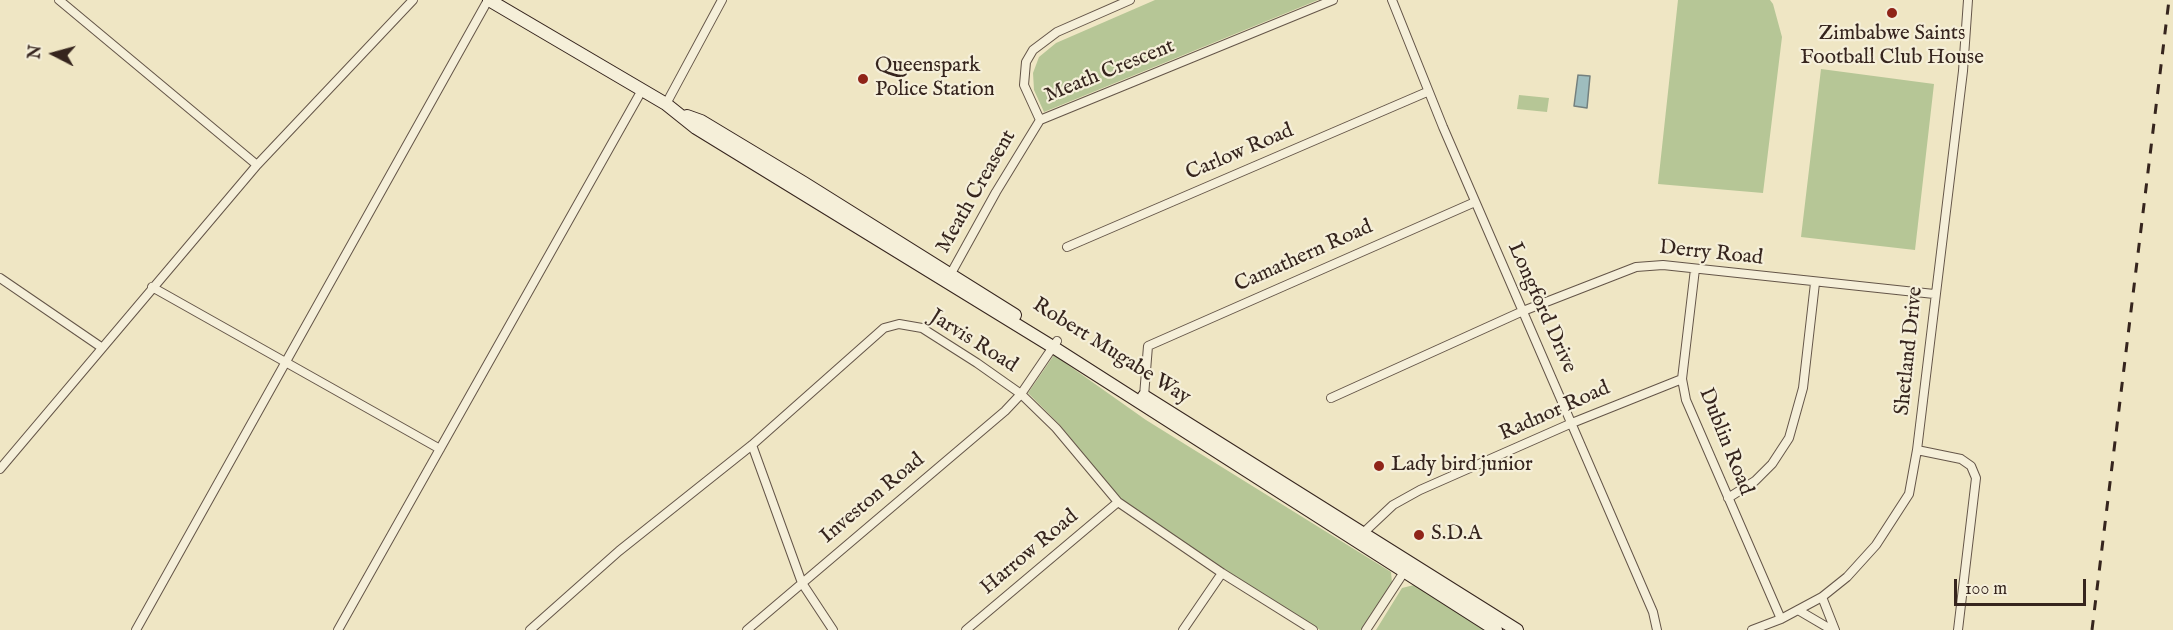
<!DOCTYPE html>
<style>
body{margin:0}
#map{position:relative;width:2173px;height:630px;overflow:hidden;background:#efe6c4;font-family:"IM FELL English",serif}
canvas{display:block}
.north{position:absolute;left:24px;top:24px;width:60px;height:60px;-webkit-text-stroke:4px #f5efd9;paint-order:stroke;rotate:276deg;font-size:16px;font-weight:700;line-height:24px;text-align:center;color:#36251e}
.north::after{content:'';display:block;margin:auto;width:21px;height:27px;background:#36251e;clip-path:polygon(50% 0,100% 100%,50% 72%,0 100%)}
.scale{position:absolute;left:1954px;top:579px;width:132px;height:27px;box-sizing:border-box;border:3px solid #36251e;border-top:0;padding-left:8px;font-size:18px;line-height:21px;white-space:nowrap;color:#36251e;-webkit-text-stroke:4px #f5efd9;paint-order:stroke}
</style>
<div id="map">
<canvas width="2173" height="630"></canvas>
<div class="north">N</div>
<div class="scale">100 m</div>
</div>
<script>
const c = document.querySelector('canvas').getContext('2d');
c.lineJoin = 'round';
function fill(path, color) { c.fillStyle = color; c.fill(path, 'evenodd'); }
const toPath = rows => new Path2D(rows.map(r => 'M' + r).join(''));
function stroke(path, color, width, dash) { c.strokeStyle = color; c.lineWidth = width; c.lineCap = dash ? 'butt' : 'round'; c.setLineDash(dash || []); c.stroke(path); }
function drawText(font, color, halo, rows, align = 'center') {
  c.font = font + ' "IM FELL English",serif'; c.lineWidth = 4.5; c.setLineDash([]); c.textBaseline = 'middle'; c.strokeStyle = halo; c.fillStyle = color; for (const [text, x, y, turn = 0] of rows) {
    c.save(); c.translate(x, y); c.rotate((+turn || 0) * Math.PI / 180); c.textAlign = isNaN(turn) ? turn : align; if (halo) c.strokeText(text, 0, 0); c.fillText(text, 0, 0); c.restore();
  }
}
fill(toPath([
 [1155,0,1318,0,1044,112,1034,90,1033,73,1039,57,1056,43],
 [1678,0,1770,0,1773,4,1782,37,1763,193,1658,184],
 [1821,69,1934,84,1915,250,1801,237],
 [1519,95,1549,98,1547,112,1517,109],
 [1054,355,1146,420,1391,572,1392,583,1361,630,1320,630,1149,521,1120,499,1060,425,1028,393],
 [1414,585,1485,630,1376,630,1402,588]
]), '#b6c696');
const water = toPath([
 [1578,75,1590,76,1587,108,1574,106,1578,75]
]);
fill(water, '#9ebdbe');
stroke(water, '#74807e', 1.5);
const street = toPath([
 [59,0,257,165],
 [1130,0,1057,32,1033,50,1026,62,1024,85,1040,120,1333,0],
 [1392,0,1443,127,1653,612,1657,630],
 [666,104,722,0],
 [1067,247,1427,92],
 [1695,269,1682,379,1686,400,1781,619],
 [949,277,996,192,1040,120],
 [0,278,101,347],
 [152,287,440,449],
 [1144,396,1148,346,1475,202],
 [1331,398,1523,311,1636,267,1663,265,1934,294],
 [752,445,802,583,833,630],
 [1917,450,1961,459,1971,466,1976,478,1958,630],
 [0,469,257,165,413,0],
 [1728,498,1755,481,1772,464,1789,438,1803,388,1815,283],
 [1360,536,1393,505,1420,490,1572,423,1682,379],
 [1822,597,1835,630],
 [1798,610,1832,630],
 [136,630,488,0],
 [338,630,642,90],
 [530,630,619,551,752,445,884,328,899,324,922,328,977,363,1021,394,1056,428,1118,502,1222,573,1313,630],
 [747,630,1005,411,1021,394,1057,341],
 [966,630,1118,502],
 [1183,630,1222,573],
 [1366,630,1406,569],
 [1752,630,1781,619,1822,597,1847,577,1876,545,1909,494,1917,450,1963,71,1968,0]
]);
const secondary = toPath([
 [489,0,666,104,696,128,1053,347,1496,630],
 [687,116,701,121,804,183,1015,315],
 [1144,396,1517,630]
]);
stroke(street, '#645548', 10);
stroke(secondary, '#36251e', 14);
stroke(street, '#f5efd9', 8);
stroke(secondary, '#f5efd9', 12);
stroke(toPath([
 [2092,630,2169,0]
]), '#36251e', 3, [10, 10]);
for (const [x, y, r, color] of [
 [1892,13,6,"#8f2418"],
 [863,79,6,"#8f2418"],
 [1379,466,6,"#8f2418"],
 [1419,535,6,"#8f2418"]
]) { const dot = new Path2D(); dot.arc(x, y, r, 0, 2 * Math.PI); c.fillStyle = color; c.fill(dot); stroke(dot, '#f5efd9', 2); }
drawText('21px', '#36251e', '#f5efd9', [
 ["Zimbabwe Saints",1892,35,"center"],
 ["Football Club House",1892,59,"center"],
 ["Queenspark",875,67],
 ["Police Station",875,91],
 ["Lady bird junior",1391,466],
 ["S.D.A",1431,535]
], 'left');
drawText('21px', '#36251e', '#f5efd9', [
 ["Meath Crescent",1110,72,-22],
 ["Carlow Road",1240,153,-23],
 ["Meath Creasent",977,192,-60],
 ["Derry Road",1711,254,6],
 ["Camathern Road",1304,257,-24],
 ["Longford Drive",1541,308,66],
 ["Jarvis Road",973,342,32],
 ["Shetland Drive",1910,351,-84],
 ["Robert Mugabe Way",1111,352,32],
 ["Radnor Road",1555,412,-24],
 ["Dublin Road",1725,442,68],
 ["Investon Road",873,499,-40],
 ["Harrow Road",1030,553,-40]
]);
</script>
